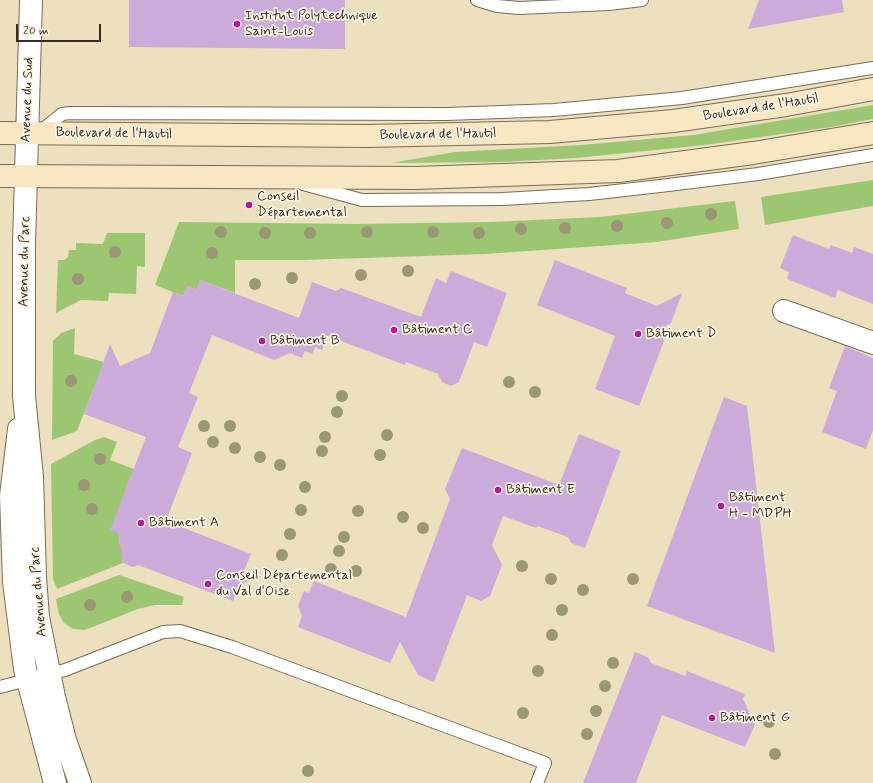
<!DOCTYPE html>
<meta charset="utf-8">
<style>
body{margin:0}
#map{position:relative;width:873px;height:783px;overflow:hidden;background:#ece0bf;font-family:Mynerve,sans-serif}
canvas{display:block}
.scale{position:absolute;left:16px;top:24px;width:85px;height:18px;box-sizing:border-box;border:2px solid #3b2a1e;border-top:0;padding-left:5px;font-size:12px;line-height:14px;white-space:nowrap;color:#3b2a1e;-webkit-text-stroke:3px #fcf5e5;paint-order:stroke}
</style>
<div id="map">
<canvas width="873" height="783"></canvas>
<div class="scale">20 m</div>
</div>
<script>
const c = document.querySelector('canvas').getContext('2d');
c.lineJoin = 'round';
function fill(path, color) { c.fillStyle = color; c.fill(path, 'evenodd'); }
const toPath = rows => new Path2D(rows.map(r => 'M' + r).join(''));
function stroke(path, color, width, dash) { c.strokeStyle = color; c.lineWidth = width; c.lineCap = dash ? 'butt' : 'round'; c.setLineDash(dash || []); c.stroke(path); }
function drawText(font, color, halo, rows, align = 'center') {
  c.font = font + ' Mynerve,sans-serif'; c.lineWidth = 3.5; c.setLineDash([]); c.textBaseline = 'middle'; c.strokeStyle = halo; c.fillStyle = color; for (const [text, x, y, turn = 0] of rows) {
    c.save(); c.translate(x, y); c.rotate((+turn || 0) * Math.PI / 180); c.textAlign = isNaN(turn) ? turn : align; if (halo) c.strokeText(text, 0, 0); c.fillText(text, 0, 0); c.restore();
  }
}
fill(toPath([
 [873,105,873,119,831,127,705,145,576,158,503,162,391,163,455,152,581,145,693,135],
 [873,180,873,206,765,225,761,197],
 [735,201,739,229,657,242,485,254,303,260,235,260,235,293,200,280,197,290,187,286,183,296,155,285,179,222,354,224,491,222,600,217],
 [107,233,145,233,145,267,137,266,136,294,109,293,108,301,81,300,56,313,58,260,64,260,68,257,69,250,76,250,76,243,103,244],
 [75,328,74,354,104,362,77,431,52,440,53,341,61,333],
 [104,437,117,442,110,460,134,469,123,497,119,538,120,545,126,548,122,559,123,563,57,589,53,579,51,464,95,440],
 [119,575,184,597,182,605,155,605,138,609,85,630,73,629,64,623,59,614,56,599]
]), '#9dc673');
fill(toPath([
 [129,0,345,0,345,49,129,47],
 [759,0,842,0,844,12,748,29],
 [793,235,829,249,831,245,852,253,854,247,873,254,873,304,838,290,835,298,787,279,789,272,780,268],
 [555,260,627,288,625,293,657,306,682,293,671,323,659,330,664,341,639,406,595,389,615,336,537,305],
 [451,271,507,293,487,347,474,342,459,382,451,386,442,382,438,374,406,362,405,365,328,336,322,350,315,347,312,354,305,351,302,358,290,353,274,360,212,335,189,393,198,397,178,447,192,453,166,521,251,554,244,571,249,581,239,585,233,601,138,565,133,567,123,563,118,533,110,530,146,437,84,414,110,344,120,366,150,353,173,292,183,296,187,286,197,290,200,280,299,318,312,282,336,291,341,288,421,317,436,278,446,283],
 [845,346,873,358,873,430,866,449,822,432,837,391,829,388],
 [724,397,747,406,775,653,647,606],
 [579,434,621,451,585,548,571,543,568,537,537,526,536,528,503,516,492,545,502,565,490,596,481,601,467,595,434,682,418,675,400,642,390,663,298,627,302,616,298,606,304,591,309,593,314,581,406,617,450,499,445,489,462,448,559,485],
 [635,652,648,657,651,663,685,676,687,671,745,694,743,699,755,724,745,747,662,715,636,783,583,783]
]), '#cbabd9');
const service = toPath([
 [477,0,497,6,519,8,609,4,642,0],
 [40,132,62,114,70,113,447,114,554,110,682,98,873,68],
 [303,184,362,200,503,199,589,194,660,186,758,174,873,155],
 [0,687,65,670,163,632,180,631,232,647,545,763,537,783]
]);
const minor = toPath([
 [784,311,873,343]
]);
const tertiary = toPath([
 [31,0,24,244,24,396,32,477,35,577,38,617,54,697,65,740,80,783],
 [19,429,11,496,14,582,25,669,55,783]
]);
const secondary = toPath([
 [0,133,367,136,550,132,673,121,786,105,873,89],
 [0,176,416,178,618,171,753,153,873,133]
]);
stroke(service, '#796a56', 14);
stroke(minor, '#796a56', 24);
stroke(tertiary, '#796a56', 24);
stroke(secondary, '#796a56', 24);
stroke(service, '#fff', 12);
stroke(minor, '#fff', 22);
stroke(tertiary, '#fff', 22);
stroke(secondary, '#f9e7c3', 22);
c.fillStyle = '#9b9675';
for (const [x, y] of [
 [711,214],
 [667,223],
 [617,226],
 [565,228],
 [521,229],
 [221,232],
 [367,232],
 [433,232],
 [265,233],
 [310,233],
 [479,233],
 [115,252],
 [212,253],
 [408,271],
 [361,275],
 [292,278],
 [78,279],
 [255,284],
 [71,381],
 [509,382],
 [535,392],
 [342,396],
 [337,412],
 [204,426],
 [230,426],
 [387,435],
 [325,437],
 [213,442],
 [235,448],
 [322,451],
 [380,455],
 [260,457],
 [100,459],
 [280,465],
 [84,485],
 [305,487],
 [92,509],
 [301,510],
 [358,511],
 [403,517],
 [423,528],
 [290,534],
 [344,537],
 [339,551],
 [282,555],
 [522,566],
 [331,569],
 [356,571],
 [551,579],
 [633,579],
 [583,590],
 [127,597],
 [90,605],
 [562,610],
 [552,635],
 [613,663],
 [538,671],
 [605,686],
 [596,711],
 [523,713],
 [769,722],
 [587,734],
 [775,754],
 [308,771]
]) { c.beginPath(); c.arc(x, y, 6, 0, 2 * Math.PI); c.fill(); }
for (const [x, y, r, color] of [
 [237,24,4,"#b5179e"],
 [249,205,4,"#b5179e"],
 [394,330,4,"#b5179e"],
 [638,334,4,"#b5179e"],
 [262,341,4,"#b5179e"],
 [498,490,4,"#b5179e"],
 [721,506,4,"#b5179e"],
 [141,523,4,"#b5179e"],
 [208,584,4,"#b5179e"],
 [712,718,4,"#b5179e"]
]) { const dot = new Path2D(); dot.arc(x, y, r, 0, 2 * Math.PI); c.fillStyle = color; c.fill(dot); stroke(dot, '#fcf5e5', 1.5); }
drawText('14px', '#3b2a1e', '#fcf5e5', [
 ["Institut Polytechnique",245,16],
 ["Saint-Louis",245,32],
 ["Conseil",257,197],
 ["Départemental",257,213],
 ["Bâtiment C",402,330],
 ["Bâtiment D",646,334],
 ["Bâtiment B",270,341],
 ["Bâtiment E",506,490],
 ["Bâtiment",729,498],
 ["H - MDPH",729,514],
 ["Bâtiment A",149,523],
 ["Conseil Départemental",216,576],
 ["du Val d'Oise",216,592],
 ["Bâtiment G",720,718]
], 'left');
drawText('14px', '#3b2a1e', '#fcf5e5', [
 ["Avenue du Sud",28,100,-88],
 ["Boulevard de l'Hautil",761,108,-9],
 ["Boulevard de l'Hautil",114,134,1],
 ["Boulevard de l'Hautil",438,135,-1],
 ["Avenue du Parc",25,262,-89],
 ["Avenue du Parc",39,592,-95]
]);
</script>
